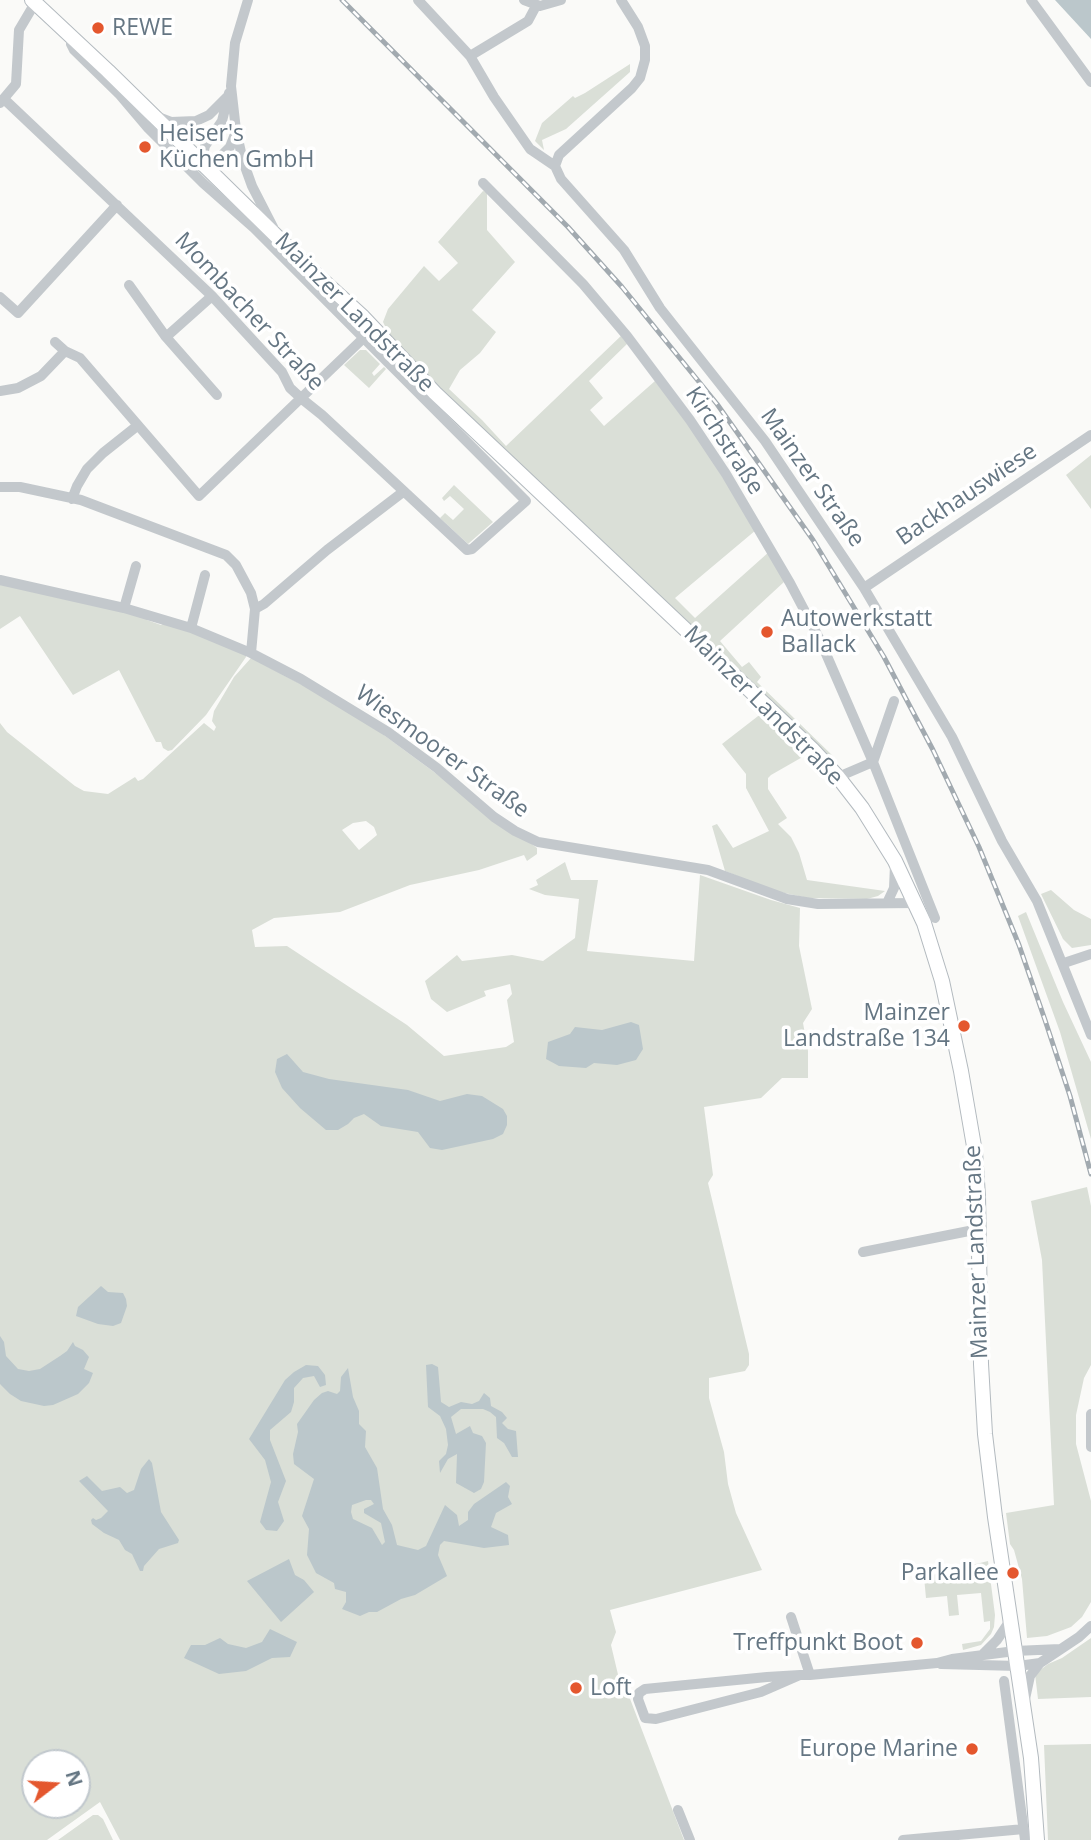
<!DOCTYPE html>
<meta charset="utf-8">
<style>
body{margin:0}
#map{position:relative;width:1091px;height:1840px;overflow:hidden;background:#fafaf8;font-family:"Open Sans",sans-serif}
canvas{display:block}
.north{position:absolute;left:21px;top:1749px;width:70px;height:70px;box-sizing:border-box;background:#fff;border:2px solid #c1c8cd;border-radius:50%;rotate:73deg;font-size:19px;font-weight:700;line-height:28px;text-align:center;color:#657683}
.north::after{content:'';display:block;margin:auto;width:24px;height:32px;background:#e4572e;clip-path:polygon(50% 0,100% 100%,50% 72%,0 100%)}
</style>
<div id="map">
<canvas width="1091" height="1840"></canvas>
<div class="north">N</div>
</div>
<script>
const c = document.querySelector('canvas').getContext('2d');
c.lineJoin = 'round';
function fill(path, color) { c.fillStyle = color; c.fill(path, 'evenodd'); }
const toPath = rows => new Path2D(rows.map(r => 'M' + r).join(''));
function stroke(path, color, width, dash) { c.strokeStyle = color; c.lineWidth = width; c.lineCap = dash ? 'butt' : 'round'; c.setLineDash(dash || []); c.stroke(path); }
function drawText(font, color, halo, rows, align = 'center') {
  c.font = font + ' "Open Sans",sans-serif'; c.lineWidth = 7; c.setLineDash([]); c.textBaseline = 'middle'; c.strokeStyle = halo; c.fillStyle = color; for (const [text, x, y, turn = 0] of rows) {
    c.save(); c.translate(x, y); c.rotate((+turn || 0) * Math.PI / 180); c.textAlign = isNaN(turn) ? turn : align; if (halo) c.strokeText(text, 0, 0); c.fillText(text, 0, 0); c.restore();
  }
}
fill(toPath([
 [630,64,630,72,566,129,542,140,544,150,535,141,542,123,573,96,575,98,585,93],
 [483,191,487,192,487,230,515,262,472,310,496,332,480,353,460,370,449,389,482,420,506,446,623,334,628,343,589,381,603,398,590,410,604,426,655,381,689,424,756,530,675,598,695,618,770,551,784,582,720,641,742,667,749,662,761,677,757,682,836,759,831,763,427,378,388,335,389,334,383,322,388,309,424,266,439,281,458,263,438,242],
 [360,350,366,350,380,364,372,373,374,376,384,367,386,369,369,388,344,365],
 [1091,455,1091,509,1066,475],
 [454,485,493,522,468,544,440,518,445,513,453,520,464,509,450,496,444,501,442,498],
 [0,583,147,617,147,620,161,625,166,622,246,654,246,657,206,715,172,750,168,751,163,748,161,742,156,742,119,670,73,695,20,616,0,629],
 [251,658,350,710,537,848,537,854,527,861,524,855,479,870,410,885,340,912,274,918,252,930,255,947,287,946,407,1025,444,1056,506,1047,514,1042,507,1000,512,994,510,984,484,991,486,996,447,1012,431,999,425,981,457,955,462,961,512,955,543,961,575,938,579,899,545,895,529,889,538,885,536,880,565,862,571,880,598,880,587,951,694,961,700,875,771,900,800,908,799,946,812,1009,803,1023,808,1051,808,1078,782,1078,761,1098,704,1107,713,1175,708,1183,749,1354,749,1365,745,1371,709,1378,709,1398,724,1452,728,1484,736,1513,762,1570,610,1610,616,1632,611,1645,620,1683,624,1683,684,1840,120,1840,100,1802,47,1840,0,1840,0,723,7,732,75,786,84,791,108,794,135,777,138,781,143,779,204,723,214,731,216,727,212,721,214,711,234,677],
 [366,821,374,827,377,835,359,850,342,830,353,823],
 [35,1763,77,1763,77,1805,35,1805],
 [762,713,806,755,771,775,768,778,768,789,787,818,778,824,791,837,799,853,807,880,885,891,878,896,867,899,808,898,775,891,725,871,712,826,717,824,733,848,769,831,746,788,746,774,722,744],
 [1051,890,1074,910,1091,919,1091,945,1072,948,1063,939,1041,894],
 [1026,912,1063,1002,1091,1062,1091,1139,1060,1032,1018,916],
 [1087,1187,1091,1206,1091,1365,1084,1378,1076,1415,1076,1444,1091,1501,1091,1602,1082,1617,1071,1627,1047,1636,1027,1638,1022,1579,1014,1550,1010,1544,1006,1513,1054,1505,1042,1260,1031,1201],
 [988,1561,995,1615,994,1627,991,1634,981,1645,963,1650,962,1644,981,1641,990,1629,990,1621,984,1622,981,1593,957,1595,959,1615,949,1616,947,1596,926,1598,924,1577],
 [1091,1638,1091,1697,1038,1699,1035,1674,1048,1664,1062,1658],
 [1091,1744,1091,1840,1048,1840,1044,1745],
 [93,1815,98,1815,103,1819,113,1840,58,1840]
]), '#dadfd7');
fill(toPath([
 [1055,0,1091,0,1091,39],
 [631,1022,639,1025,643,1049,636,1060,617,1065,594,1063,586,1068,559,1066,546,1059,548,1042,570,1034,575,1027,602,1030],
 [287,1054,303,1072,329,1079,408,1090,440,1101,467,1094,482,1096,503,1109,507,1116,507,1125,503,1134,493,1139,442,1150,430,1148,418,1132,381,1126,364,1114,354,1118,348,1124,338,1130,326,1130,300,1108,282,1088,275,1072,277,1059],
 [101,1286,108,1292,123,1293,126,1299,127,1306,121,1323,113,1326,98,1324,76,1316,78,1307],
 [0,1336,4,1342,6,1356,18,1369,29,1371,40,1369,60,1356,67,1351,73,1342,75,1346,83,1350,89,1357,84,1369,93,1373,89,1383,78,1394,53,1405,44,1406,21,1401,10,1394,0,1384],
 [432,1364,438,1367,441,1402,449,1407,461,1402,472,1404,479,1401,484,1393,490,1398,491,1406,502,1412,507,1418,502,1423,508,1429,516,1431,518,1457,512,1457,504,1443,497,1438,496,1417,490,1412,483,1409,461,1409,451,1417,456,1434,470,1426,473,1433,482,1436,486,1443,484,1482,481,1489,474,1493,456,1483,457,1454,448,1459,440,1473,439,1461,446,1454,448,1445,446,1429,440,1416,428,1407,426,1365],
 [306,1365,318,1366,325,1375,326,1385,320,1387,314,1376,303,1378,294,1388,294,1402,291,1412,270,1430,270,1440,286,1481,278,1502,284,1521,277,1531,266,1530,260,1522,271,1482,265,1460,249,1439,285,1380,294,1372],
 [348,1368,353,1397,359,1411,359,1424,366,1431,365,1447,377,1468,383,1509,392,1525,397,1545,418,1550,426,1546,445,1505,457,1515,459,1526,468,1520,468,1512,474,1504,506,1482,510,1486,508,1497,512,1504,496,1513,491,1527,508,1535,509,1545,484,1548,444,1541,440,1545,438,1555,447,1576,415,1595,401,1599,377,1612,369,1612,360,1616,342,1609,346,1602,346,1592,335,1589,334,1583,316,1573,307,1555,309,1529,302,1516,314,1479,294,1464,293,1454,298,1432,297,1424,314,1400,322,1393,328,1391,337,1394,340,1391,341,1377],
 [366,1500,371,1500,374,1504,364,1509,364,1513,381,1523,385,1542,382,1545,372,1528,353,1519,351,1512,352,1505],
 [149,1459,152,1463,161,1512,179,1540,178,1543,159,1549,144,1566,143,1571,140,1571,132,1554,125,1550,119,1540,104,1533,92,1524,91,1520,93,1518,96,1520,101,1518,108,1511,79,1481,87,1476,102,1491,120,1487,127,1493,134,1490,141,1469],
 [289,1559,295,1575,304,1580,314,1592,281,1622,247,1581],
 [270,1629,297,1642,290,1657,272,1658,246,1671,219,1674,184,1658,191,1645,205,1645,220,1638,228,1644,246,1648,262,1642]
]), '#bbc7cb');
const secondary = toPath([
 [32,0,108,71,308,267,363,317,435,393,812,749,838,777,862,808,895,861,924,923,942,981,961,1071,975,1152,978,1196,981,1364,985,1434,995,1517,1031,1758,1037,1840]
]);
stroke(secondary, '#b3babf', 16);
stroke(toPath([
 [248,0,235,43,231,86,236,130,243,161,252,186,273,227],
 [418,0,470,56,494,97,530,149,555,166,561,179,624,250,660,308,765,441,864,588,952,737,1002,841,1037,901,1091,1035],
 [524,0,540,6,561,0],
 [1031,0,1091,82],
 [470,56,528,21,536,6],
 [229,93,222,121,205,146,201,164,222,155,230,147,235,134],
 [4,99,212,296,282,372,290,388,302,399,322,415,467,550,472,549,526,501,254,228,203,183,148,128,120,95,74,50,71,44,74,39],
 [0,103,16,84,19,30,35,3],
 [158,117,171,122,196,121,209,115,227,97],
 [555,166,559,155,632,88,640,78,645,60,645,46,638,27,621,0],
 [483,183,583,284,627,336,690,420,726,474,790,583,820,640,873,762,935,918],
 [129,285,166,337,217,395],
 [0,297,18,313,117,205],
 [166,337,212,296],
 [55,342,65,351,80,358,199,496,374,328],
 [0,391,18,388,41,376,65,351],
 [0,487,20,487,81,500,226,555,236,565,251,593,255,609,251,653],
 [72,499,77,486,87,469,103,453,137,426],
 [0,580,124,608,191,628,251,653,301,679,388,732,437,768,494,817,515,831,538,842,708,870,787,899,818,904,915,903],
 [864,588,1091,435],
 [124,608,136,566],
 [255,609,264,604,327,550,403,492],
 [191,628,205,575],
 [838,777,873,762,894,701],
 [887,903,894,888,895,865],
 [1064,963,1091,954],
 [863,1252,979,1229],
 [1091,1414,1091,1447],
 [791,1617,810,1675],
 [982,1655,997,1640,1011,1619],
 [941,1664,1018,1666,1040,1663,1079,1637,1091,1626],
 [800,1675,761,1692,656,1719,645,1718,638,1699,639,1693,645,1689,767,1677,800,1675,810,1675,937,1663,952,1659,1015,1651,1060,1649],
 [1004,1681,1025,1840],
 [1025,1699,1030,1676,1040,1663],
 [678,1810,690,1840],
 [903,1840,1024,1829]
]), '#c3c8cc', 10);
stroke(secondary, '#fff', 14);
const rail = toPath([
 [342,0,568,227,622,287,717,404,813,540,884,657,933,750,979,847,1019,945,1045,1020,1070,1096,1091,1174]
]);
stroke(rail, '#a2aab0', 5);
stroke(rail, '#fff', 2.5, [8]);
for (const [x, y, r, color] of [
 [98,28,7,"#e4572e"],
 [145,147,7,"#e4572e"],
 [767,632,7,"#e4572e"],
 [964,1026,7,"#e4572e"],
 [1013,1573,7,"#e4572e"],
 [917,1643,7,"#e4572e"],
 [576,1688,7,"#e4572e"],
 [972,1749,7,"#e4572e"]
]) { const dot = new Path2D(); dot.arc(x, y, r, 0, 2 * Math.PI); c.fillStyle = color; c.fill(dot); stroke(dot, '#fff', 2.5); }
drawText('23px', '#657683', '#fff', [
 ["REWE",112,28],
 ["Heiser's",159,134],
 ["Küchen GmbH",159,160],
 ["Autowerkstatt",781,619],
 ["Ballack",781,645],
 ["Mainzer",950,1013,"right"],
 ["Landstraße 134",950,1039,"right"],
 ["Parkallee",999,1573,"right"],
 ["Treffpunkt Boot",903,1643,"right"],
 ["Loft",590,1688],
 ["Europe Marine",958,1749,"right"]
], 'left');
drawText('23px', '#657683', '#fff', [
 ["Mombacher Straße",249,312,47],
 ["Mainzer Landstraße",354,313,45],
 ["Kirchstraße",724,441,57],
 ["Mainzer Straße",812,478,55],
 ["Backhauswiese",967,495,-34],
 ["Mainzer Landstraße",763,706,45],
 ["Wiesmoorer Straße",442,752,36],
 ["Mainzer Landstraße",977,1252,-92]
]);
</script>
